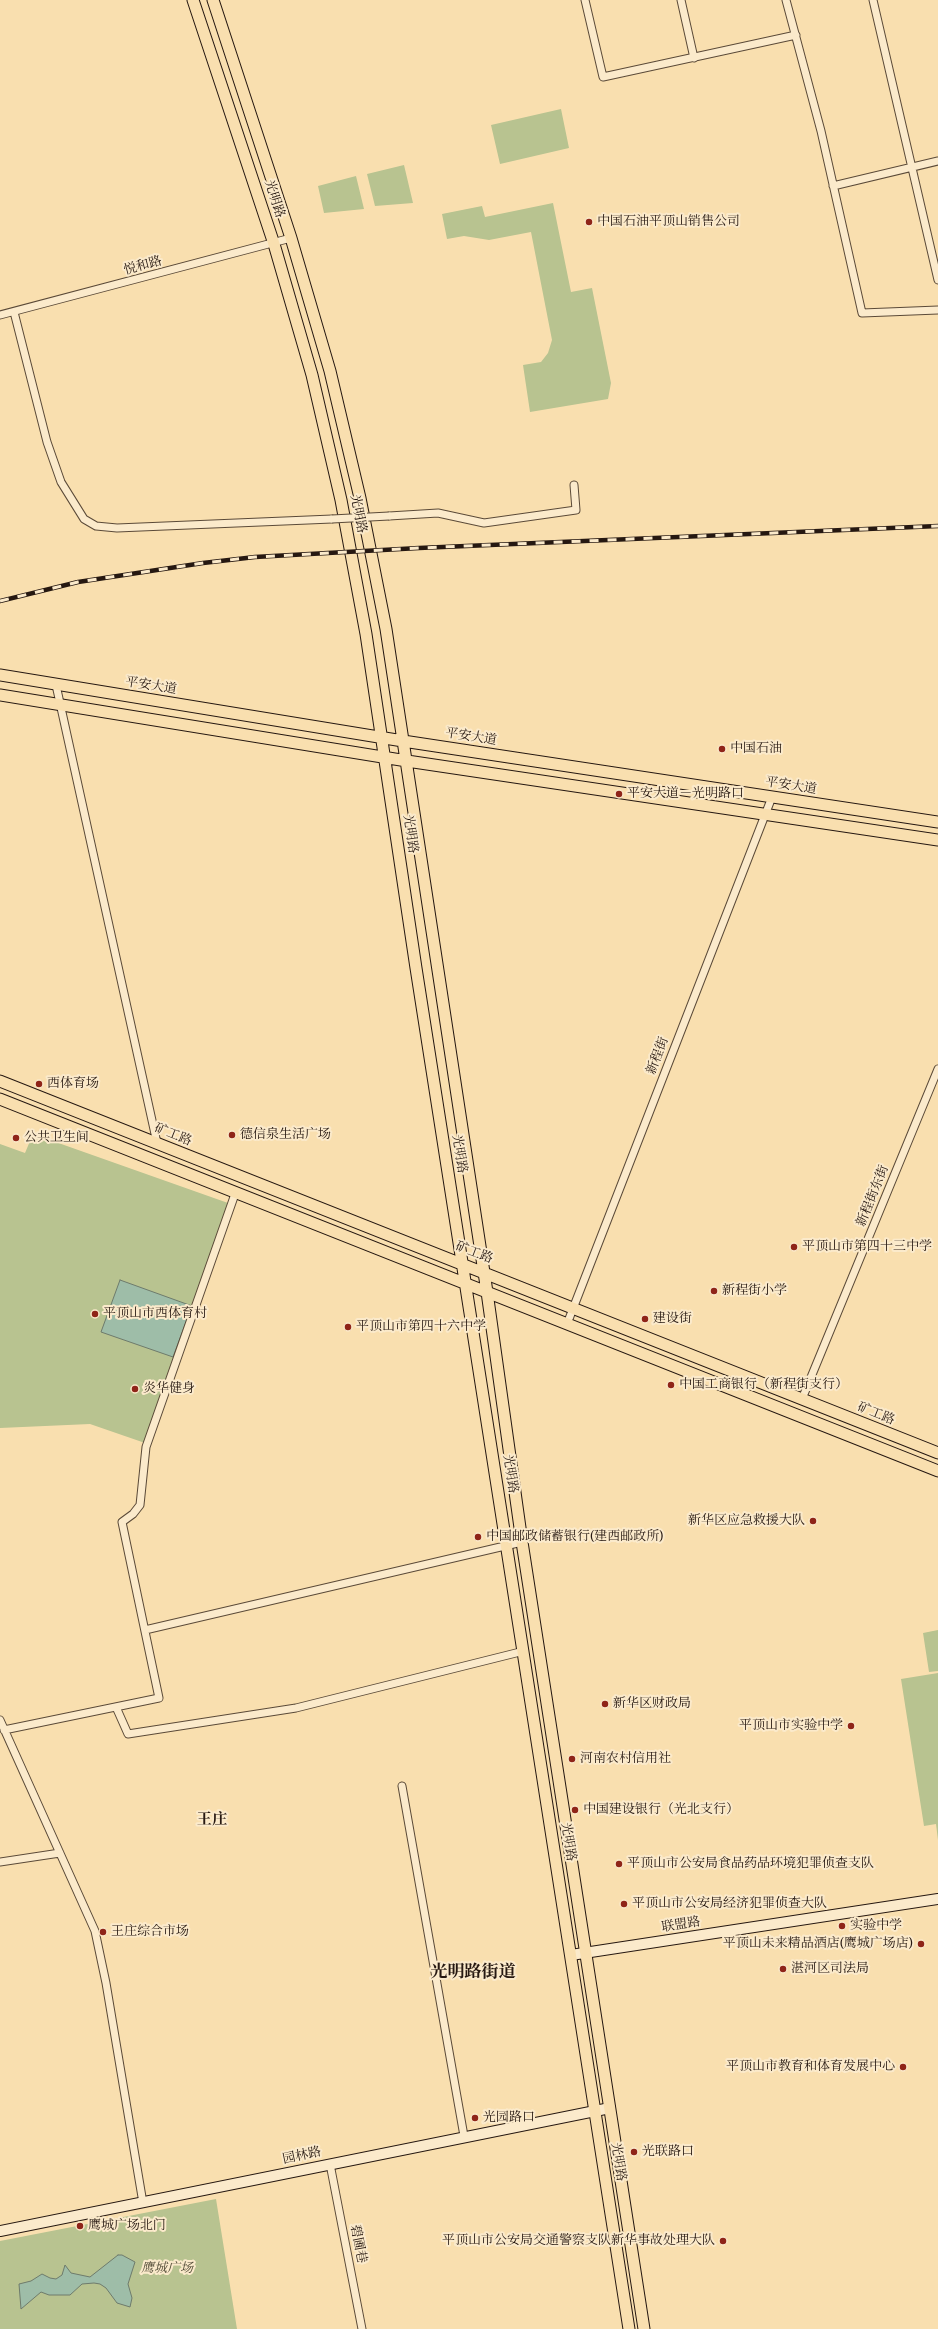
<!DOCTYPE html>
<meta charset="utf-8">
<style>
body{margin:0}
canvas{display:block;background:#f9dfaf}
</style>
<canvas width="938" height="2329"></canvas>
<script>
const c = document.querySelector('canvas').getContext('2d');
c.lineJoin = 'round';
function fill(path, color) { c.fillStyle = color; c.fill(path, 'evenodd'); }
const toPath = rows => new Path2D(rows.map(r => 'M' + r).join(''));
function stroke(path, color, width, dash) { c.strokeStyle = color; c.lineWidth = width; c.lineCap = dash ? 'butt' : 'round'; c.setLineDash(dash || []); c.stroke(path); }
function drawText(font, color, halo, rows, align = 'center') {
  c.font = font + ' "Gentium Book Plus","Noto Serif SC",serif'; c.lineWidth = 4; c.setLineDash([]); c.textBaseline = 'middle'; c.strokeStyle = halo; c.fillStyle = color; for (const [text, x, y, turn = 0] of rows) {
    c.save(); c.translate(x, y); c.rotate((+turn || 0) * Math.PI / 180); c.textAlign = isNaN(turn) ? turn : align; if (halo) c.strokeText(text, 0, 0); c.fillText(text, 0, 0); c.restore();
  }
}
fill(toPath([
 [561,109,569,148,500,164,491,125],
 [404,165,413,203,375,206,367,174],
 [356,176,364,209,324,213,318,186],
 [553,203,571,292,592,288,611,383,608,399,530,412,523,365,541,362,548,353,552,340,531,232,489,240,464,236,447,239,442,214,482,206,485,217],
 [33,1134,228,1203,145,1443,90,1424,0,1428,0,1144,25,1153],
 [938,1630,938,1671,929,1672,923,1633],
 [938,1673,938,1840,936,1824,924,1826,901,1679],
 [216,2199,237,2329,0,2329,0,2241]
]), '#b8c390');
const water = toPath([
 [120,1280,192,1306,173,1357,101,1332,120,1280],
 [118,2255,122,2255,135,2262,128,2284,132,2298,130,2307,117,2303,106,2288,100,2284,94,2283,82,2284,70,2295,49,2295,41,2292,21,2309,19,2284,31,2281,42,2274,50,2278,56,2279,62,2275,65,2265,71,2273,90,2277,118,2255]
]);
fill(water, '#9ebda8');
stroke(water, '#6e7b6c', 1);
const street = toPath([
 [585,0,603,77,796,35],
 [681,0,694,58],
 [786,0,821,131,862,313,938,310],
 [873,0,938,280],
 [833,186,938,161],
 [14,312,47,442,61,482,84,519,96,526,117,528,332,519],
 [0,315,291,238],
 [389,516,438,513,484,523,576,510,574,485],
 [56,685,157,1143],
 [567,1324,772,797],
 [802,1399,938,1069],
 [145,1630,522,1542],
 [116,1707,128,1734,296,1708,524,1651],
 [0,1720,95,1931,106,1983,143,2203],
 [4,1730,159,1698,122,1522,133,1514,140,1505,146,1447,235,1194],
 [402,1786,464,2136],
 [0,1862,60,1853],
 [330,2164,362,2329]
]);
const secondary = toPath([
 [571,1955,938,1899],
 [0,2231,610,2108]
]);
const primary = toPath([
 [193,0,274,244,312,375,341,500,366,634,416,968,629,2329],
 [213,0,291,238,330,371,360,498,386,629,487,1292,522,1542,644,2329],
 [0,675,403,741,938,822],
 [0,695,407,761,938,840],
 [0,1081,938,1453],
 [0,1099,938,1471]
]);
stroke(street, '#5b4a38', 9);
stroke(secondary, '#261811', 12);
stroke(primary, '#261811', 13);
stroke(street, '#fbeacb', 7);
stroke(secondary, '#fbeacb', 10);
stroke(primary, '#f9dfaf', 11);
const rail = toPath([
 [0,601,78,582,203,563,255,557,419,548,938,526]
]);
stroke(rail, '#261811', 4.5);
stroke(rail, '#fbeacb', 3, [9]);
const streetBridge = toPath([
 [332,519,389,516]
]);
stroke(streetBridge, '#5b4a38', 9, []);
stroke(streetBridge, '#fbeacb', 7);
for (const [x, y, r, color] of [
 [589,222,4,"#8f2418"],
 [722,749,4,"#8f2418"],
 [619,794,4,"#8f2418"],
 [39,1084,4,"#8f2418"],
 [232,1135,4,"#8f2418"],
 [16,1138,4,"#8f2418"],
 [794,1247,4,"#8f2418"],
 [714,1291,4,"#8f2418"],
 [95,1314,4,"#8f2418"],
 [645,1319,4,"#8f2418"],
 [348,1327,4,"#8f2418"],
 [671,1385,4,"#8f2418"],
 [135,1389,4,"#8f2418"],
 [813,1521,4,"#8f2418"],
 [478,1537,4,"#8f2418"],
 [605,1704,4,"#8f2418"],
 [851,1726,4,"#8f2418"],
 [572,1759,4,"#8f2418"],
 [575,1810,4,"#8f2418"],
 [619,1864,4,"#8f2418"],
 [624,1904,4,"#8f2418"],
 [842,1926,4,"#8f2418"],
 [103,1932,4,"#8f2418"],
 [921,1944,4,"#8f2418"],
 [783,1969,4,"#8f2418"],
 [903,2067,4,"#8f2418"],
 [475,2118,4,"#8f2418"],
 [634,2152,4,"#8f2418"],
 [80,2226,4,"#8f2418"],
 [723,2241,4,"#8f2418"]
]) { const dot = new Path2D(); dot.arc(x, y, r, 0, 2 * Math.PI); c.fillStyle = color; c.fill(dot); stroke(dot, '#fbeacb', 1.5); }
drawText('13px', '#261811', '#fbeacb', [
 ["光明路",274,199,72],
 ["悦和路",143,266,-15],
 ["光明路",358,514,79],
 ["平安大道",151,686,9],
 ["平安大道",471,737,9],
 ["平安大道",791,786,9],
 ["光明路",410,834,82],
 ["新程街",658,1056,-69],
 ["矿工路",173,1135,22],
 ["光明路",459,1154,81],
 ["新程街东街",873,1196,-68],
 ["矿工路",474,1253,21],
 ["矿工路",876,1414,22],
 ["光明路",510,1474,81],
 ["光明路",568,1842,81],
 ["联盟路",681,1925,-9],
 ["园林路",302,2156,-12],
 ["光明路",618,2162,81],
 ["碧圃巷",358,2244,79]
]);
drawText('13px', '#261811', '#fbeacb', [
 ["中国石油平顶山销售公司",597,222],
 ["中国石油",730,749],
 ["平安大道－光明路口",627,794],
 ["西体育场",47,1084],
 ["德信泉生活广场",240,1135],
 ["公共卫生间",24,1138],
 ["平顶山市第四十三中学",802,1247],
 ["新程街小学",722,1291],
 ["平顶山市西体育村",103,1314],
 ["建设街",653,1319],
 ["平顶山市第四十六中学",356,1327],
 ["中国工商银行（新程街支行）",679,1385],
 ["炎华健身",143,1389],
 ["新华区应急救援大队",805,1521,"right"],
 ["中国邮政储蓄银行(建西邮政所)",486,1537],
 ["新华区财政局",613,1704],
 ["平顶山市实验中学",843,1726,"right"],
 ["河南农村信用社",580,1759],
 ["中国建设银行（光北支行）",583,1810],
 ["平顶山市公安局食品药品环境犯罪侦查支队",627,1864],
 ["平顶山市公安局经济犯罪侦查大队",632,1904],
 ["实验中学",850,1926],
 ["王庄综合市场",111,1932],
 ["平顶山未来精品酒店(鹰城广场店)",913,1944,"right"],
 ["湛河区司法局",791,1969],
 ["平顶山市教育和体育发展中心",895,2067,"right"],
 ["光园路口",483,2118],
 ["光联路口",642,2152],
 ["鹰城广场北门",88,2226],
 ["平顶山市公安局交通警察支队新华事故处理大队",715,2241,"right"]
], 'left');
drawText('italic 13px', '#524b37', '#fbeacb', [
 ["鹰城广场",167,2269]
]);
drawText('bold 15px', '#261811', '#fbeacb', [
 ["王庄",212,1820]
]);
drawText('bold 17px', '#261811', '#fbeacb', [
 ["光明路街道",473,1973]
]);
</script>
